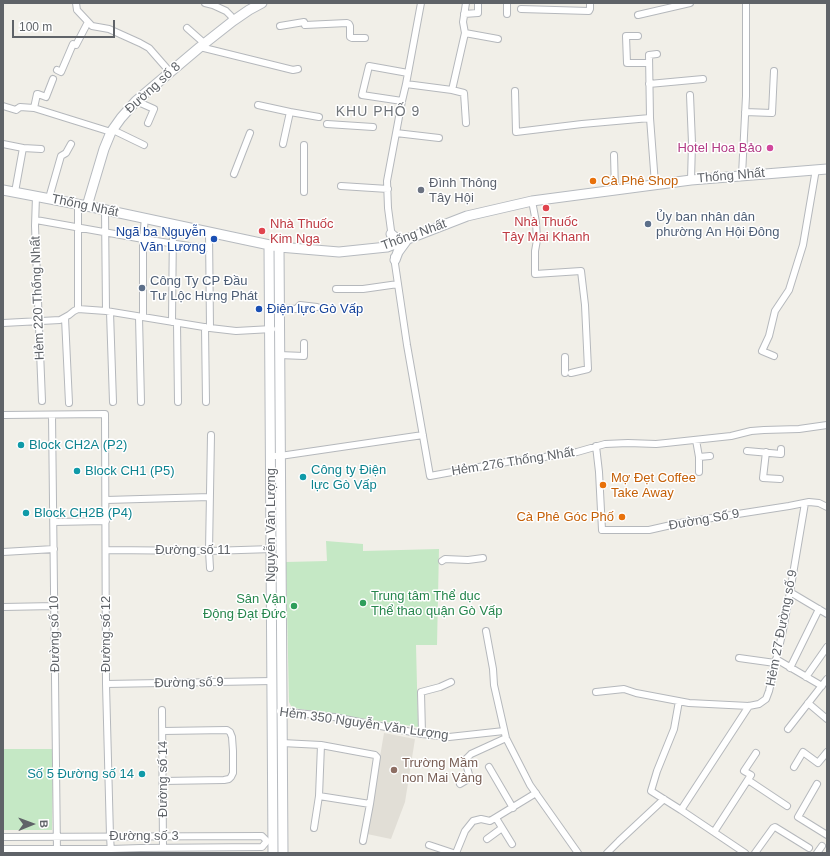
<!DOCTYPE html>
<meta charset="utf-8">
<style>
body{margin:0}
#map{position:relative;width:830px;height:856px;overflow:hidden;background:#f1efe8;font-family:Helvetica,sans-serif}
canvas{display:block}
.frame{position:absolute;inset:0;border:4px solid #5f6368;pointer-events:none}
.north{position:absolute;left:12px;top:804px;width:40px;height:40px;-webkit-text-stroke:3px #fff;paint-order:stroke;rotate:89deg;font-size:11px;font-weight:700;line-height:16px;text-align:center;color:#5f6368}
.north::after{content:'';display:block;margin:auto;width:14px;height:18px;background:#5f6368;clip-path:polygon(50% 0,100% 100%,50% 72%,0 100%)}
.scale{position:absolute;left:12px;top:20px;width:103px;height:18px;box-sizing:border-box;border:2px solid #5f6368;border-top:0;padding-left:5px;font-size:12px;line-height:14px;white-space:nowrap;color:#5f6368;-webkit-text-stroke:3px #fff;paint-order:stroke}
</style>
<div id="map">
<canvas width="830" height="856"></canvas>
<div class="frame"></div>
<div class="north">B</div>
<div class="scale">100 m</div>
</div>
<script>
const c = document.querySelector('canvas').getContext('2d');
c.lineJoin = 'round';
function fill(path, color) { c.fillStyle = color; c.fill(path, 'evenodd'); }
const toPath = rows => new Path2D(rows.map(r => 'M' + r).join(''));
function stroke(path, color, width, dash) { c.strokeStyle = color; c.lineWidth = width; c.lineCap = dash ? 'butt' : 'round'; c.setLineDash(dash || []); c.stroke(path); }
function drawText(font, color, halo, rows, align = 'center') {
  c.font = font + ' Helvetica,sans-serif'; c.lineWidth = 3; c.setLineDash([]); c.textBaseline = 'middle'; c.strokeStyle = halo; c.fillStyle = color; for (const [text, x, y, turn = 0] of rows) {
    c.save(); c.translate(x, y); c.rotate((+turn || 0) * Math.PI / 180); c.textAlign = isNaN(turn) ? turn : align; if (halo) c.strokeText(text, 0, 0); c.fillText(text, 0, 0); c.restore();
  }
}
fill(toPath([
 [384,733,415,739,405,802,391,839,367,834]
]), '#e1ded6');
fill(toPath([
 [326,541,363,544,363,551,439,549,437,645,416,645,418,727,294,708,291,706,289,702,286,562,327,561],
 [3,749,53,749,52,830,3,830]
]), '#c5e8c5');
const street = toPath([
 [76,3,77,10,92,26,109,29,140,43,149,48,170,72],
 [205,3,213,5,226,11,231,16,233,21],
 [521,9,589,11,590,9,590,3],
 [464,14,478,13,478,4],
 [507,14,507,3],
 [638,15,690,3],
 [305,25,347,23,349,24,350,26,350,37,352,38,365,38],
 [280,26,304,22],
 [187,28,204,43],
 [465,33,498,39],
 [638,36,626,36,627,63,649,63],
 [200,47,293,70,298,69],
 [57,70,61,72,73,44,76,45,88,22],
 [406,84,452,90,464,93,466,123],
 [649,84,703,79],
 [452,90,465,33,463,22,466,3],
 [515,91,516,132,582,124,650,118],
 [690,95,692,143,691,180],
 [136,101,154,109,148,123],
 [402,101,362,95,369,66,408,73],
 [258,105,290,112,319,117],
 [3,106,16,110,20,107,34,108,111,132],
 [34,108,37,94,38,94,46,97,53,79],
 [745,112,772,113,774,71],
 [327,124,373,127],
 [113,130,144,145],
 [396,133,439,138],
 [3,144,23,148],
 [283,144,290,112],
 [614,155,615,190],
 [234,174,250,133],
 [742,175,746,96,746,3],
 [655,184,650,118,649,55,657,54],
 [341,186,388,189],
 [15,192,23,148,41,149],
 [304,192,304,145],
 [36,196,35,226,42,401],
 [49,198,61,156,66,153,71,144],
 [532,201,536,222,537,240,535,251,535,274,581,271,585,305,588,369,571,373],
 [78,204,78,309],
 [105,210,106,311],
 [36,220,143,239,209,249],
 [209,232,210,328],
 [392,238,388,208,387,181,402,101,406,84,421,3],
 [394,257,407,345,430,476,512,461,538,458,577,452,605,444,628,443,656,444,666,443,731,436,751,431,764,430,799,429,827,425],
 [336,289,363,289,398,284],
 [279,308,296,309,300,305,317,307],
 [110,312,113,402],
 [139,317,141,402],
 [143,317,143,239,145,218],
 [65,318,69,403],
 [172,322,173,224],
 [3,323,60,320,69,315,74,311,78,309,106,311,210,328,236,331,272,329],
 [177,323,178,402],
 [205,327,206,402],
 [279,355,304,356,304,343],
 [774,356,762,351,769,336,775,311,789,290,803,245,816,169],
 [565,357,565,373],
 [3,415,105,414,106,684,110,836,111,853],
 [52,415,57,853],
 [696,440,699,457,699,472],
 [596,446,599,472,602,530,649,530,680,523,789,506,809,502,819,503,827,507],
 [747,451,781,454,781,449],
 [766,452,763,478,780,479],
 [270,456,280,456,423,435],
 [699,457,710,456],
 [106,500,210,497],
 [54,522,106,521],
 [106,550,209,551,273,549],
 [3,552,54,549],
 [442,561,445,559,468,560,483,558],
 [210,568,209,551,211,435],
 [790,592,827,614],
 [3,607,55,606],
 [486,631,493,669,494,685,506,738,530,785,578,853],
 [739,658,775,663],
 [776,659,822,686],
 [790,668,819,609],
 [806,677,827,647],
 [106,684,272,681],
 [596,692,624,689,636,693,689,703,749,706,759,704,766,699,769,691,783,630,790,592,805,503],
 [679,701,674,729,657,771,651,791,681,810,745,853],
 [808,703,827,719],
 [162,710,163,848],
 [280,711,334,717,422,734,449,737,504,731],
 [788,729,827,679],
 [163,731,227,730,230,732,232,737,233,751,233,773,231,777,229,779,224,780,163,781],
 [422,734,421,692,440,687,451,682],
 [282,743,321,745,375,755,377,757,370,804,363,841],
 [321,745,319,796,370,804],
 [489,767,513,808],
 [794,767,803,752,818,763,827,752],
 [748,780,787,806],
 [460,784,470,778,465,760,471,754,506,738],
 [817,784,798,817,827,835],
 [681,810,749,706],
 [496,818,512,844],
 [314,828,319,796],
 [714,832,751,775,744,771,756,753],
 [3,837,262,836,267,841],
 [487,839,502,828],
 [429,845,453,853],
 [3,849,111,849,141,848,262,847,267,841],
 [456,853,465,831,473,821,481,819,490,821,536,793],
 [607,853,619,841,664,799],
 [755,853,773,828,775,827,809,848],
 [817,853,822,846]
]);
const secondary = toPath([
 [3,190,87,206,279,247,339,252,387,247,467,216,532,201,691,180,827,169],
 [87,206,104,149,111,132,121,118,136,101,200,47,233,21,249,10,262,3],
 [391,234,398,240,405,240],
 [269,245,273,853],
 [279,247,283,853],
 [395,260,398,252,406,241]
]);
stroke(street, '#b5b8bc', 8);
stroke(secondary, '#b6babf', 11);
stroke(street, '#fff', 6);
stroke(secondary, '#fff', 9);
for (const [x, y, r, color] of [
 [770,148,4,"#d1479c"],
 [593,181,4,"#e8710a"],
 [421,190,4,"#6b7280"],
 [546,208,4,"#e0444e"],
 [648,224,4,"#5c6f8a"],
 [262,231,4,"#e0444e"],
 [214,239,4,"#1a4fb4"],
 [142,288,4,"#5c6f8a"],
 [259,309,4,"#1a4fb4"],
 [21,445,4,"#0f9aa8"],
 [77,471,4,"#0f9aa8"],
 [303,477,4,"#0f9aa8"],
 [603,485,4,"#e8710a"],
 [26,513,4,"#0f9aa8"],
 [622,517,4,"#e8710a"],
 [363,603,4,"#2e9e5b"],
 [294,606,4,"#2e9e5b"],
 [394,770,4,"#8d6e63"],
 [142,774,4,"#0f9aa8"]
]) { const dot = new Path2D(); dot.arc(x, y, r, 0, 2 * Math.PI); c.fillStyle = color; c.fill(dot); stroke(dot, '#fff', 1.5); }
drawText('13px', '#5f6368', '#fff', [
 ["Đường số 8",153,88,-42],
 ["Thống Nhất",731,176,-5],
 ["Thống Nhất",85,206,12],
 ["Thống Nhất",414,235,-20],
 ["Hẻm 220 Thống Nhất",38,298,-92],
 ["Hẻm 276 Thống Nhất",513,462,-9],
 ["Đường Số 9",704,520,-10],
 ["Nguyễn Văn Lượng",271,525,-90],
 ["Đường số 11",193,550],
 ["Hẻm 27 Đường số 9",782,628,-79],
 ["Đường số 10",55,634,-91],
 ["Đường số 12",106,634,-90],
 ["Đường số 9",189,683,-1],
 ["Hẻm 350 Nguyễn Văn Lượng",364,724,8],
 ["Đường số 14",163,779,-90],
 ["Đường số 3",144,836]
]);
drawText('13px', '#b23c85', '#fff', [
 ["Hotel Hoa Bảo",762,148]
], 'right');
drawText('13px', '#c56008', '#fff', [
 ["Cà Phê Shop",601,181],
 ["Mợ Đẹt Coffee",611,478],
 ["Take Away",611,493],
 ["Cà Phê Góc Phố",614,517,"right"]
], 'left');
drawText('13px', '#5b616d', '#fff', [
 ["Đình Thông",429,183],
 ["Tây Hội",429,198]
], 'left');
drawText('13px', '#4e5e75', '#fff', [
 ["Ủy ban nhân dân",656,217],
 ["phường An Hội Đông",656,232],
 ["Công Ty CP Đầu",150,281],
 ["Tư Lộc Hưng Phát",150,296]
], 'left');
drawText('13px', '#be3a42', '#fff', [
 ["Nhà Thuốc",546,222],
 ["Tây Mai Khanh",546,237],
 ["Nhà Thuốc",270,224,"left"],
 ["Kim Nga",270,239,"left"]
]);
drawText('13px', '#164399', '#fff', [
 ["Ngã ba Nguyễn",206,232],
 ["Văn Lương",206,247],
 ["Điện lực Gò Vấp",267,309,"left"]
], 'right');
drawText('13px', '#0d838f', '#fff', [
 ["Block CH2A (P2)",29,445],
 ["Công ty Điện",311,470],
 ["lực Gò Vấp",311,485],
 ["Block CH1 (P5)",85,471],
 ["Block CH2B (P4)",34,513],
 ["Số 5 Đường số 14",134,774,"right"]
], 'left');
drawText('13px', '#27864d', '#fff', [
 ["Trung tâm Thể dục",371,596],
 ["Thể thao quận Gò Vấp",371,611],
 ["Sân Vận",286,599,"right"],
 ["Động Đạt Đức",286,614,"right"]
], 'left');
drawText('13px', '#785e54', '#fff', [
 ["Trường Mầm",402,763],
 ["non Mai Vàng",402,778]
], 'left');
c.letterSpacing = '1px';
drawText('14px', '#70757a', '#fff', [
 ["KHU PHỐ 9",378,112]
]);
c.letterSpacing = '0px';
</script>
